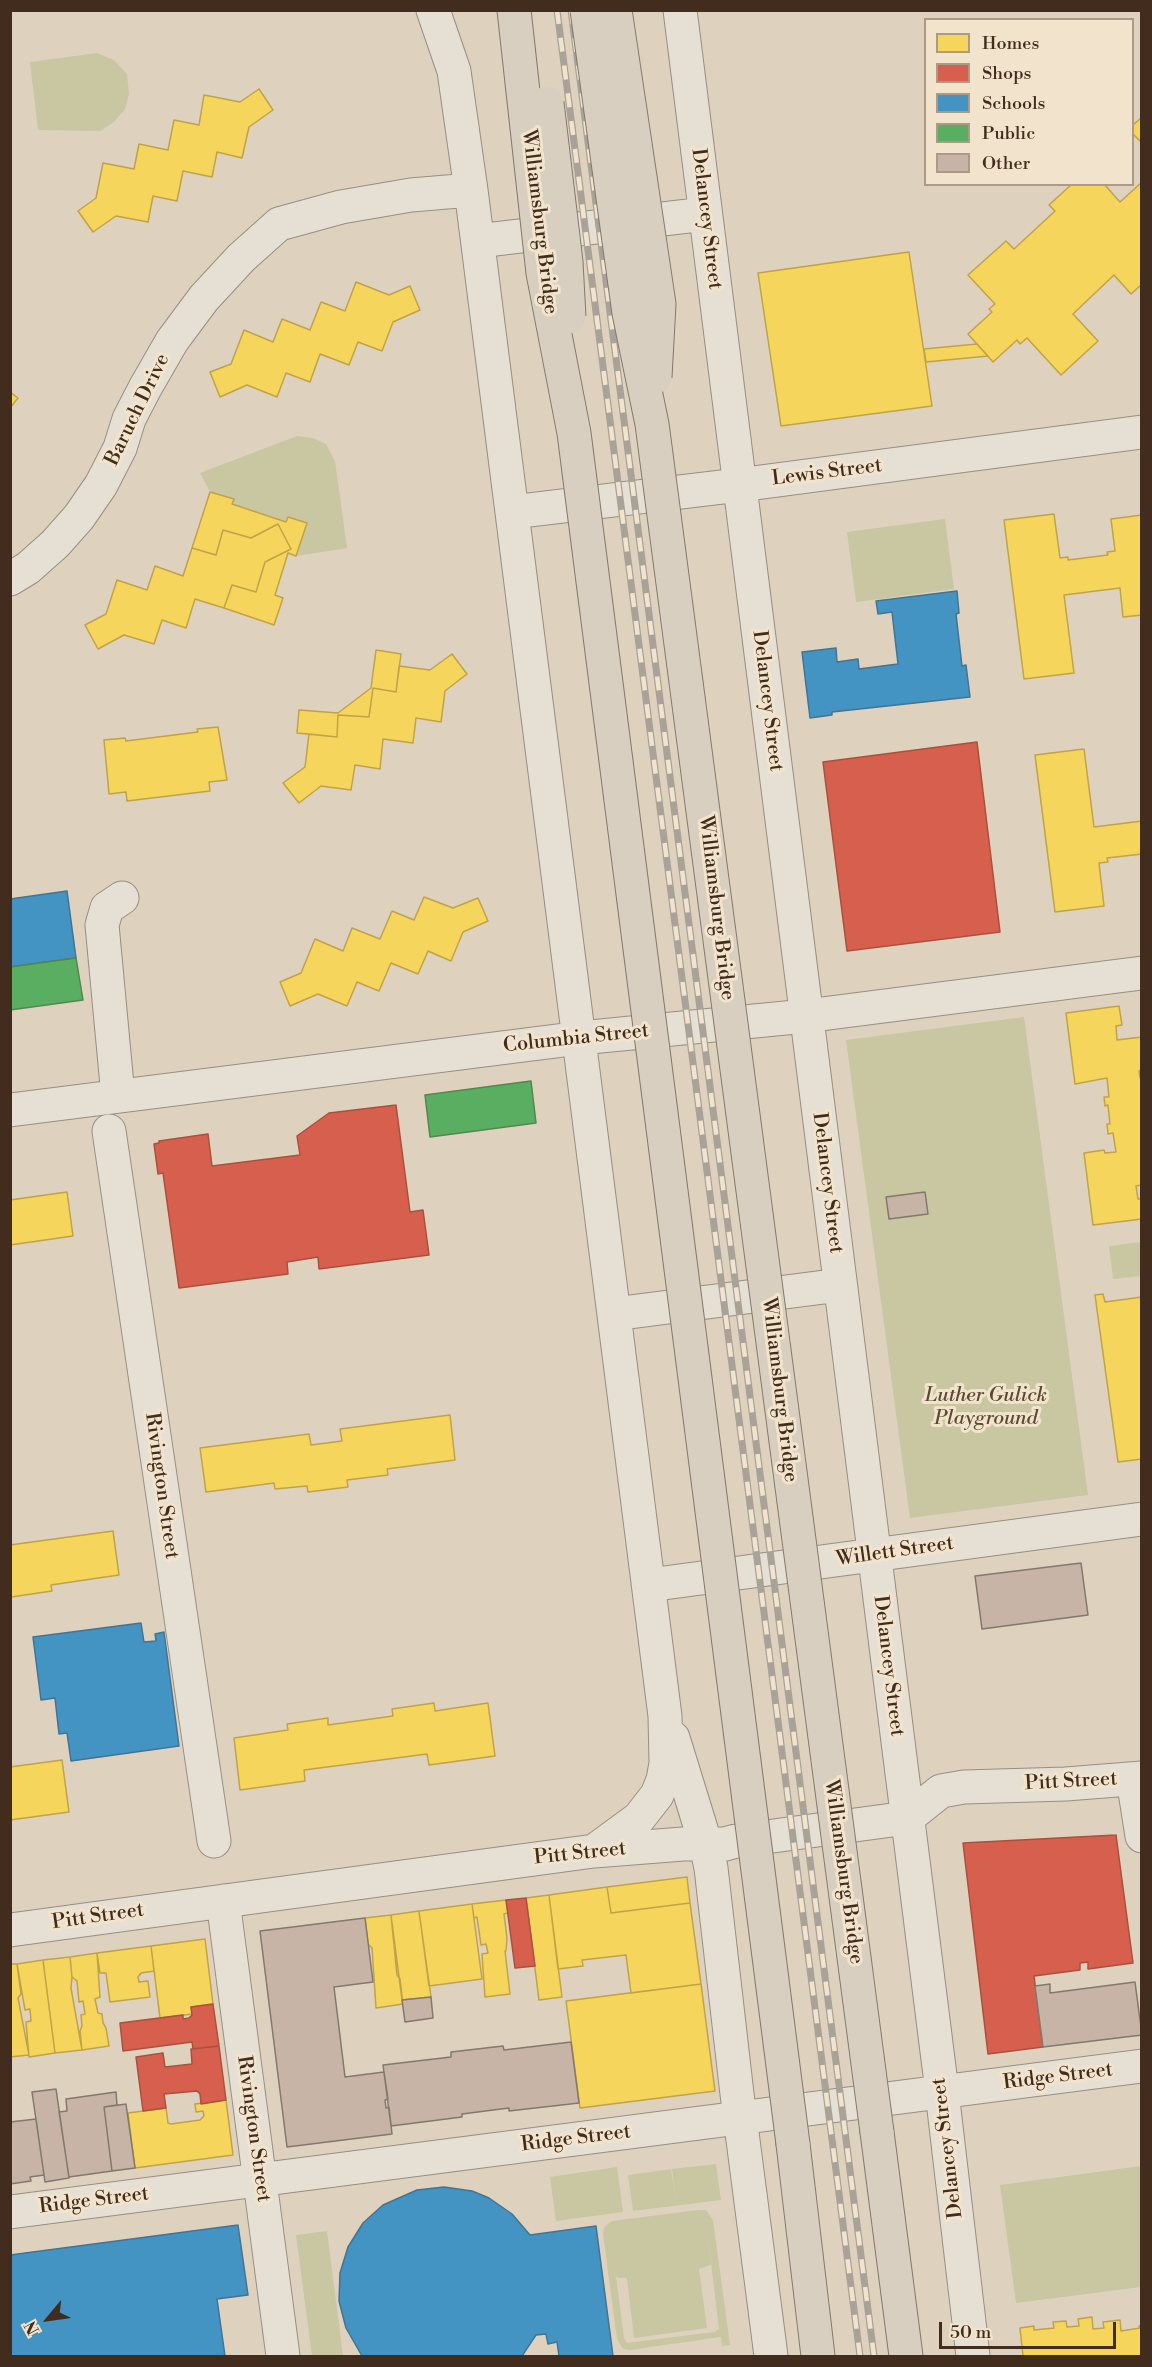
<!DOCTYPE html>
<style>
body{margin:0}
#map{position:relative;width:1152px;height:2367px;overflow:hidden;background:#ded2be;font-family:"Libre Bodoni",serif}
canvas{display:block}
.frame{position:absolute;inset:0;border:12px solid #422c1e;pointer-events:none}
.legend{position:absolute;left:924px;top:18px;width:210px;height:168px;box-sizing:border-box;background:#f2e4cc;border:2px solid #ac9a86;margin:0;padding:8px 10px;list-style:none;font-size:18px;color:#422c1e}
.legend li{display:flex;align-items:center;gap:12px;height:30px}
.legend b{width:30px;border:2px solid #ac9a86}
.north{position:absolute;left:18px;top:2289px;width:60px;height:60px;-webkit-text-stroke:4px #f2e4cc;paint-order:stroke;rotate:241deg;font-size:16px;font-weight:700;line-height:24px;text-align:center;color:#422c1e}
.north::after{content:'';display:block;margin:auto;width:21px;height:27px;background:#422c1e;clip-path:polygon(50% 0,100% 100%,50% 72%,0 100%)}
.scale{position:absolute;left:939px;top:2322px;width:177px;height:27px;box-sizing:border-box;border:3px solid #422c1e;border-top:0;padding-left:8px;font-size:18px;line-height:21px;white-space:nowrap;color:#422c1e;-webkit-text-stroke:4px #f2e4cc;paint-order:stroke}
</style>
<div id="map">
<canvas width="1152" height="2367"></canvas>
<div class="frame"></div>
<ul class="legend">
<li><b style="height:16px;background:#f6d55c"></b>Homes</li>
<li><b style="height:16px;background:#d6604d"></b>Shops</li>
<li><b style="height:16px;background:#4393c3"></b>Schools</li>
<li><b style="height:16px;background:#5aae61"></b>Public</li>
<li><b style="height:16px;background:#c7b4a6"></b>Other</li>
</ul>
<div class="north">N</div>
<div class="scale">50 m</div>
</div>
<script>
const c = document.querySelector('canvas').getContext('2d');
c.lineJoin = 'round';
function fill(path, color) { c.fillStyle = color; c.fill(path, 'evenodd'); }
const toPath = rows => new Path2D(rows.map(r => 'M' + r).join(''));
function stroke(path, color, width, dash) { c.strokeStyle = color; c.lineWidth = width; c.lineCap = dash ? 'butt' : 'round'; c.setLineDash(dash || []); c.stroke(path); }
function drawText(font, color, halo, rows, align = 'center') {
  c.font = font + ' "Libre Bodoni",serif'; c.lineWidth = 6; c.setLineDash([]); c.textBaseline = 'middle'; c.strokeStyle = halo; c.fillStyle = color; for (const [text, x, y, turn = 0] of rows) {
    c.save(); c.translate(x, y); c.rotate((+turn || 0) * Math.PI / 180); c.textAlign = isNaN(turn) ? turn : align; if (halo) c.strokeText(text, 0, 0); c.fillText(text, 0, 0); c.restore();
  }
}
fill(toPath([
 [97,53,114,60,127,74,129,94,125,109,114,122,100,131,38,130,30,62],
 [297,436,313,438,326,444,335,461,347,548,296,556,306,523,288,517,286,522,232,504,233,499,210,492,200,473],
 [945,519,954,589,856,602,847,532],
 [1024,1017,1088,1495,910,1518,846,1040],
 [1141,1242,1141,1276,1113,1279,1109,1246],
 [716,2164,721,2200,633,2211,628,2175,671,2169,676,2200,672,2169],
 [1141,2166,1141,2287,1016,2303,1000,2185],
 [617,2167,623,2212,556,2221,550,2177],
 [698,2210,706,2210,713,2220,730,2345,722,2346,721,2337,630,2350,623,2349,617,2339,603,2234,604,2227,612,2221],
 [706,2221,719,2329,714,2332,627,2343,624,2338,616,2276,619,2278,627,2278,634,2338,707,2328,699,2269,711,2265],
 [327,2231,343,2356,312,2356,296,2235]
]), '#c9c6a2');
const homes = toPath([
 [259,89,273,110,249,127,242,158,217,152,212,177,183,171,177,201,153,196,148,222,116,216,93,232,78,211,96,198,103,163,134,169,139,144,168,150,174,120,199,125,204,95,240,102,259,89],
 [1142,117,1142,143,1132,133,1132,126,1142,117],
 [1142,182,1142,284,1131,294,1114,275,1073,314,1098,341,1061,375,1027,338,1020,344,1017,340,993,362,968,334,992,312,989,309,995,304,968,275,1006,241,1014,249,1055,211,1049,205,1072,184,1104,184,1120,202,1142,182],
 [909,252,932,406,781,426,758,273,909,252],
 [356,282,389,295,410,286,420,310,393,322,382,351,358,342,349,365,320,354,310,382,286,373,277,397,247,385,220,397,210,372,231,364,244,330,273,342,282,319,310,330,321,302,345,311,356,282],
 [977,344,988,356,926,362,924,349,977,344],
 [10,392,18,398,10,408,10,392],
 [210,492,234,499,232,504,286,522,288,517,307,523,296,556,288,553,275,595,283,598,274,625,224,608,232,585,256,592,265,562,291,549,278,524,251,538,223,530,216,555,192,548,210,492],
 [1054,514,1060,558,1068,557,1068,560,1108,555,1107,552,1115,551,1111,519,1142,515,1142,615,1123,617,1120,588,1064,595,1074,673,1024,679,1004,520,1054,514],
 [278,524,291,549,265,562,256,592,232,585,224,608,195,599,186,628,162,620,154,644,124,635,98,649,85,625,106,614,117,580,147,590,155,566,183,576,192,548,216,555,223,530,251,538,278,524],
 [376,650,401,654,396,692,373,688,369,717,338,715,337,737,297,733,299,710,338,713,371,688,376,650],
 [452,654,467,674,445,691,441,722,416,718,413,743,383,739,380,769,355,765,351,790,321,786,299,803,283,783,305,767,309,734,337,737,338,715,369,717,373,688,396,692,399,666,430,670,452,654],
 [218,727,227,780,209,782,210,791,127,801,126,792,109,794,104,740,125,738,126,741,198,732,197,729,218,727],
 [1084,749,1094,827,1142,821,1142,854,1107,858,1108,862,1099,863,1104,906,1055,912,1035,755,1084,749],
 [424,897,453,908,478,898,488,921,463,932,451,961,428,951,418,974,391,963,379,991,357,982,347,1006,318,994,290,1006,280,982,301,973,315,939,343,951,352,928,380,939,392,911,414,920,424,897],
 [1119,1006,1122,1025,1116,1026,1117,1040,1142,1037,1142,1070,1139,1071,1140,1078,1142,1078,1142,1185,1136,1186,1138,1199,1142,1199,1142,1219,1093,1225,1084,1153,1104,1150,1105,1153,1116,1152,1113,1133,1108,1134,1107,1124,1110,1124,1108,1105,1105,1106,1104,1097,1109,1097,1107,1078,1075,1084,1066,1013,1119,1006],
 [67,1192,73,1236,10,1245,10,1200,67,1192],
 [1103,1294,1105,1302,1142,1297,1142,1459,1118,1462,1095,1295,1103,1294],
 [450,1415,455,1460,387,1469,388,1475,347,1480,348,1487,308,1492,307,1486,275,1489,274,1483,206,1492,200,1448,309,1434,311,1445,342,1441,340,1429,450,1415],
 [113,1531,119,1575,51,1585,52,1591,11,1597,10,1604,10,1545,113,1531],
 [434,1703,435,1711,488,1703,495,1756,429,1765,427,1754,304,1770,305,1781,240,1790,234,1738,288,1730,287,1724,328,1718,328,1725,393,1716,392,1709,434,1703],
 [62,1760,69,1812,10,1820,10,1767,62,1760],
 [687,1877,690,1903,611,1913,607,1887,687,1877],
 [607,1887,611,1913,690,1903,701,1984,631,1993,626,1955,582,1960,583,1966,558,1969,549,1895,607,1887],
 [549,1895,562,1997,539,2000,526,1898,549,1895],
 [506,1900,508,1913,504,1914,507,1938,506,1951,505,1951,510,1994,485,1997,482,1954,488,1953,486,1944,481,1945,477,1917,474,1918,472,1904,506,1900],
 [472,1904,482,1979,429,1986,419,1911,472,1904],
 [419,1911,431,1997,402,2000,391,1915,419,1911],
 [391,1915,397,1975,400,1979,403,2004,376,2008,372,1948,368,1944,365,1918,391,1915],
 [205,1939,213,2004,191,2007,192,2014,160,2018,151,1946,205,1939],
 [151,1946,154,1971,141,1973,138,1977,139,1982,148,1981,150,1997,110,2002,106,1973,100,1973,97,1953,151,1946],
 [97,1953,100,1997,95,1999,98,2013,102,2014,103,2023,106,2028,109,2046,82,2050,80,2031,82,2026,81,2015,85,2014,83,2001,79,2002,77,1981,72,1977,70,1957,97,1953],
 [70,1957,72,1977,71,1988,82,2050,55,2053,43,1960,70,1957],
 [43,1960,55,2053,29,2057,26,2022,31,2021,30,2009,25,2010,17,1964,43,1960],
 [10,1964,17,1964,21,1994,18,1998,29,2055,10,2057,10,1964],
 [701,1984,715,2091,580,2108,566,2001,701,1984],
 [226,2100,233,2155,135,2168,128,2113,166,2108,168,2123,171,2124,200,2120,204,2116,203,2111,196,2112,195,2104,226,2100],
 [1092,2317,1093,2329,1104,2328,1103,2322,1120,2320,1121,2331,1140,2328,1139,2326,1142,2325,1142,2356,1023,2356,1020,2328,1034,2326,1034,2330,1054,2328,1053,2322,1066,2321,1067,2327,1079,2326,1078,2319,1092,2317]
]);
fill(homes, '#f6d55c');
stroke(homes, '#c0a249', 1.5);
const shops = toPath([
 [977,742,1000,932,847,951,823,762,977,742],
 [396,1105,410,1212,423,1210,429,1255,319,1269,318,1257,287,1262,288,1274,179,1288,163,1173,158,1174,154,1144,159,1143,159,1141,208,1134,212,1166,300,1155,297,1136,329,1113,396,1105],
 [1116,1835,1133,1963,1088,1969,1088,1962,1080,1963,1080,1970,1034,1976,1043,2047,988,2054,963,1843,1116,1835],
 [526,1898,535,1966,515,1968,506,1900,526,1898],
 [213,2004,219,2046,193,2049,192,2042,123,2051,120,2023,183,2015,183,2019,189,2018,192,2015,191,2007,213,2004],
 [219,2046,226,2100,201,2104,200,2094,197,2091,164,2094,166,2108,143,2111,136,2057,163,2053,165,2067,192,2064,191,2049,219,2046]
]);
fill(shops, '#d6604d');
stroke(shops, '#aa503f', 1.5);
const schools = toPath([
 [957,591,959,613,956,614,962,666,966,665,970,697,832,712,832,715,810,718,802,652,836,648,837,662,858,659,859,669,898,664,892,612,878,614,876,601,957,591],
 [67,891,76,958,10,967,10,899,67,891],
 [141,1623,144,1642,156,1641,155,1634,164,1632,179,1746,71,1761,67,1733,59,1734,55,1698,41,1700,33,1637,141,1623],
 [444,2187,472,2191,489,2198,512,2214,530,2235,596,2226,613,2356,559,2356,557,2342,548,2344,546,2334,536,2335,522,2356,362,2356,346,2328,339,2301,340,2273,348,2247,363,2223,383,2205,417,2190,444,2187],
 [238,2225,248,2295,217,2299,225,2356,10,2356,10,2255,238,2225]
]);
fill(schools, '#4393c3');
stroke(schools, '#437492', 1.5);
const public = toPath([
 [76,958,83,1000,10,1010,10,967,76,958],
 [531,1081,536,1123,430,1137,425,1095,531,1081]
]);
fill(public, '#5aae61');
stroke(public, '#53874d', 1.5);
const building = toPath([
 [925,1192,928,1214,889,1219,886,1197,925,1192],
 [1081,1563,1088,1615,982,1629,975,1576,1081,1563],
 [365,1918,373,1982,334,1987,345,2077,384,2072,388,2099,385,2100,386,2108,389,2107,392,2134,287,2147,260,1931,365,1918],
 [1135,1982,1142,2035,1043,2047,1035,1986,1050,1984,1050,1993,1135,1982],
 [431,1997,433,2018,405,2022,402,2000,431,1997],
 [571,2042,579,2103,509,2111,509,2108,462,2114,462,2117,391,2126,383,2065,451,2057,451,2052,503,2046,504,2050,571,2042],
 [56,2089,69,2178,45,2182,32,2092,56,2089],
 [116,2092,117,2105,104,2107,112,2171,69,2177,59,2112,67,2111,66,2099,116,2092],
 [126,2104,135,2168,112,2171,104,2107,126,2104],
 [36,2119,44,2175,30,2177,31,2181,10,2184,10,2122,36,2119]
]);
fill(building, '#c7b4a6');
stroke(building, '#82786d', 1.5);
const minor = toPath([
 [433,10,454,71,471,190,665,1716,666,1763,663,1780,657,1795,639,1818,594,1851],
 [680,10,939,2067,973,2356],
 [478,241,705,214],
 [512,512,739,485,1142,432],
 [10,579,28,568,55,544,79,517,101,485,120,448,129,419,145,388,172,341,204,298,241,258,279,224,341,207,411,195,471,190],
 [118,1096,102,925,107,908,122,898],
 [10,1110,580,1038,806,1016,1142,973],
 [109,1131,214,1841],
 [614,1314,840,1285],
 [649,1585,1142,1519],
 [673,1738,706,1845,711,1868,737,2094,771,2356],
 [1133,1779,1142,1836],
 [223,1901,283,2356],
 [10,1930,594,1851,683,1844,725,1844,736,1841,907,1818,941,1791,964,1787,1066,1784,1142,1778],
 [10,2212,1142,2066]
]);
const highway = toPath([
 [877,2132,906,2356],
 [793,2144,818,2356]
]);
stroke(minor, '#988e82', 35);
stroke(highway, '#82786d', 35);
stroke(minor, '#e5dfd4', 33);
stroke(highway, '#d8cfc0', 33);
const rail = toPath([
 [557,10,860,2356],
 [571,10,874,2356]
]);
stroke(rail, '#a9a299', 7);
stroke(rail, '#f2e4cc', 4.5, [14]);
const highwayBridge = toPath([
 [514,10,543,273,574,433,793,2144],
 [587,10,629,313,652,424,877,2132],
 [615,10,659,304,655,377],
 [547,103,566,262,569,317]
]);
stroke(highwayBridge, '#82786d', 35, []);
stroke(highwayBridge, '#d8cfc0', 33);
drawText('20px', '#422c1e', '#f2e4cc', [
 ["Delancey Street",706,219,83],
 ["Williamsburg Bridge",539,222,83],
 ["Baruch Drive",138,410,-64],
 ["Lewis Street",827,473,-7],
 ["Delancey Street",767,701,83],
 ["Williamsburg Bridge",716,908,83],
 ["Columbia Street",576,1039,-6],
 ["Delancey Street",827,1183,83],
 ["Williamsburg Bridge",779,1390,83],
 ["Rivington Street",161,1486,82],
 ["Willett Street",895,1552,-8],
 ["Delancey Street",888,1666,83],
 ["Pitt Street",1071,1782,-3],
 ["Pitt Street",580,1854,-6],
 ["Williamsburg Bridge",843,1872,82],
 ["Pitt Street",98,1917,-8],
 ["Ridge Street",1058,2077,-7],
 ["Rivington Street",253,2129,82],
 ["Ridge Street",576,2139,-7],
 ["Delancey Street",948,2148,-97],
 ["Ridge Street",94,2201,-7]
]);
drawText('italic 20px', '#5a4934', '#f2e4cc', [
 ["Luther Gulick",986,1396],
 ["Playground",986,1419]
]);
</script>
